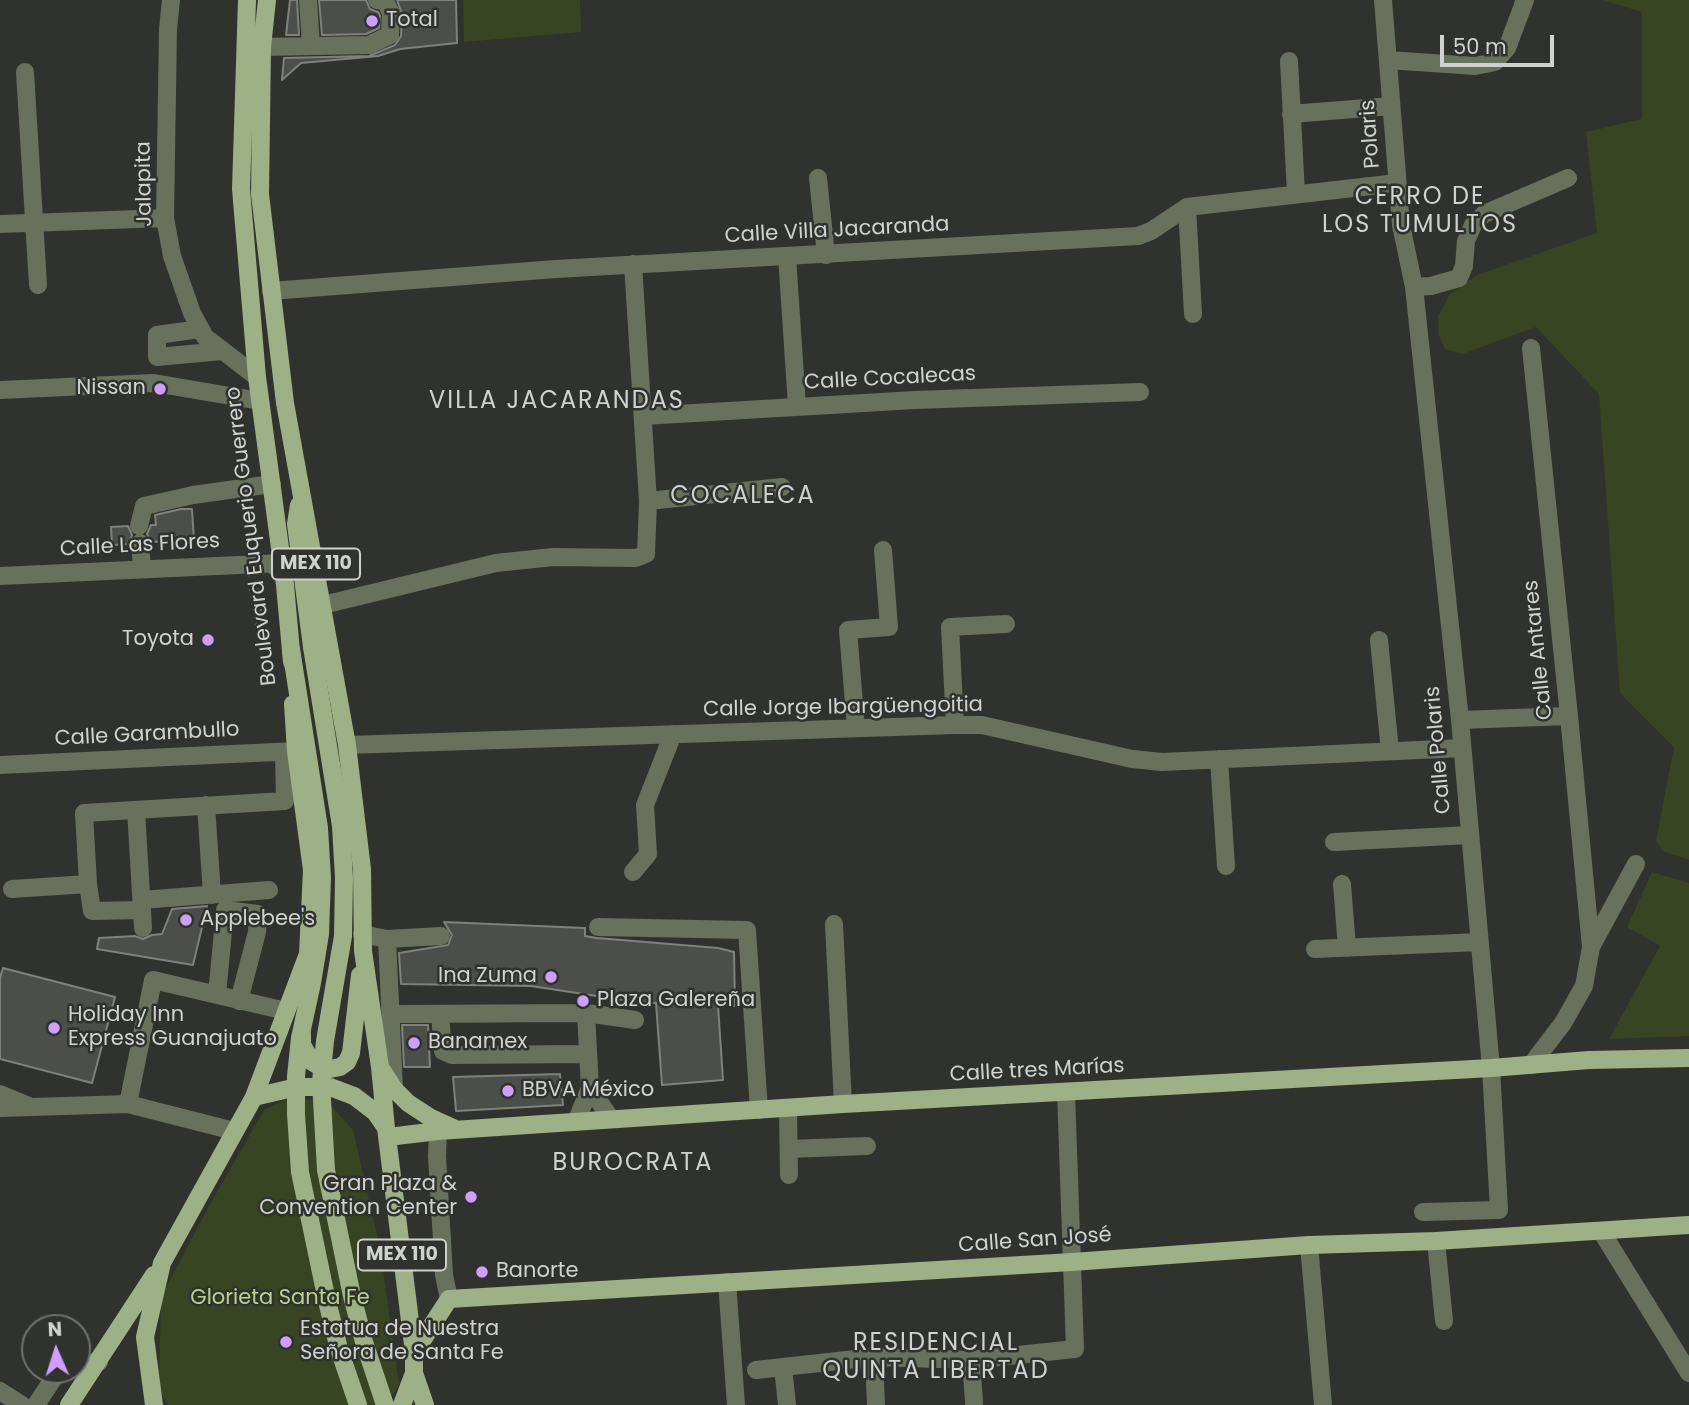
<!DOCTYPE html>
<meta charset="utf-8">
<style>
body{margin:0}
#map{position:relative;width:1689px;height:1405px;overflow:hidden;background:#30322d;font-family:Poppins,sans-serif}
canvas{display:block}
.north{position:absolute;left:21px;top:1314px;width:70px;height:70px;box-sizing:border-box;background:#30322d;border:2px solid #70726e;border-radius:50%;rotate:357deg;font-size:19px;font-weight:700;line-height:28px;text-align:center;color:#d1d2d0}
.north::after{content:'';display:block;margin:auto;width:24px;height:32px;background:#cf9eff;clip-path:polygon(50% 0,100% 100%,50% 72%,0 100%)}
.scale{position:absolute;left:1440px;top:35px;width:114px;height:32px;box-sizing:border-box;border:4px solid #d1d2d0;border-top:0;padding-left:9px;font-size:21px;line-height:24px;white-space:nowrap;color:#d1d2d0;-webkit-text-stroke:5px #30322d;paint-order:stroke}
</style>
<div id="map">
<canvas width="1689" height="1405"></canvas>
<div class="north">N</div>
<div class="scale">50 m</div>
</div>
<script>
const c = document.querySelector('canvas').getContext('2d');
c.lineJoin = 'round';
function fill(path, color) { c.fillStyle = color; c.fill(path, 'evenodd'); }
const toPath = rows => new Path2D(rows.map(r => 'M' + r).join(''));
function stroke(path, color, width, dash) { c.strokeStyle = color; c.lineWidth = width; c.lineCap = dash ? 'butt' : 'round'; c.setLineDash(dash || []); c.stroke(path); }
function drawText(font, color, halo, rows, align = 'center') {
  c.font = font + ' Poppins,sans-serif'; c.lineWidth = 5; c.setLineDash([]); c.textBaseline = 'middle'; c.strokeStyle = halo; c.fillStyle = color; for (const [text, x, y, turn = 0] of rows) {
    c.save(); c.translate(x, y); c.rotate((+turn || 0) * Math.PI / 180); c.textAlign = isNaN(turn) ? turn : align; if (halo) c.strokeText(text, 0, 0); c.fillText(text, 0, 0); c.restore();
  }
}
fill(toPath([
 [463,0,580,0,581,32,464,42],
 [1603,0,1689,0,1689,860,1663,851,1656,841,1674,747,1620,693,1599,394,1536,327,1462,354,1445,349,1439,335,1438,316,1450,294,1477,275,1597,233,1586,132,1642,119,1642,12],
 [1652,872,1689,883,1689,1036,1609,1039,1660,946,1627,927],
 [287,1099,326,1100,353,1130,380,1248,399,1384,387,1405,168,1405,159,1389,161,1297,209,1206,264,1110]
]), '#374523');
const building = toPath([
 [290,0,297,0,299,35,286,35,290,0],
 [319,0,366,0,370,9,378,12,380,15,379,28,366,34,322,35,319,0],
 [397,0,456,0,457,43,400,49,378,56,301,63,282,80,284,58,369,56,395,45,401,36,402,14,397,0],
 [181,509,192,509,194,540,151,542,147,534,151,525,156,525,155,515,181,509],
 [128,526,132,535,129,544,112,545,111,527,128,526],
 [207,906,193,965,97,949,99,938,135,936,143,939,152,935,162,934,172,909,207,906],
 [444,922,585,928,585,936,597,938,718,948,734,952,735,1006,718,1005,723,1080,662,1085,656,1003,636,1002,531,986,401,984,399,953,448,945,452,935,444,922],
 [3,968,115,997,92,1083,0,1059,0,978,3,968],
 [402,1025,428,1025,430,1067,404,1067,402,1025],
 [560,1074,563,1105,456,1111,453,1077,560,1074]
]);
fill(building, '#4c4e4a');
stroke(building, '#7e817c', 2);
stroke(toPath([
 [249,582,259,642,266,641,256,581]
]), '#70726e', 2.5, [2, 5]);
stroke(toPath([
 [171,0,168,29,165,218,172,256,192,313,205,337,257,377],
 [308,0,311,46],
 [1383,0,1401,225,1414,287,1460,720,1491,1068,1499,1210,1423,1212],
 [262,47,369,45,390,35,391,13,385,1,377,0],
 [1388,60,1475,66,1495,62,1507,48,1525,0],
 [1289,61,1296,193],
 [25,72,38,285],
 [1291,114,1391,106],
 [818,178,826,255],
 [1187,207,1193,314],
 [0,224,165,218],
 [787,256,797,406],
 [1414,287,1431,286,1459,278,1464,266,1466,241,1473,225,1484,214,1568,178],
 [271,291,556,269,1138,236,1151,231,1187,207,1397,183],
 [200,329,157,335,157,357,222,351],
 [0,390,154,383,260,401],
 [643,416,915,400,1140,392],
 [648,501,782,487],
 [139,526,144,506,193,495,272,484],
 [140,543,142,568],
 [0,576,282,563],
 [323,605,496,563,553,557,636,558,646,554,648,501,633,264],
 [1379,640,1390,751],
 [1460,720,1569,716],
 [955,725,950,627,1006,624],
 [856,728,848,630,889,627,883,550],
 [347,745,955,725,982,725,1132,759,1162,762,1462,748],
 [1219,759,1226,866],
 [0,765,296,751],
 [206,805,212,895],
 [136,810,143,928],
 [1334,842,1470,835],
 [633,872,648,854,645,805,673,734],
 [88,884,92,911,142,910],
 [1342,884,1347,948],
 [12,889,88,884,84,813,285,801,284,752],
 [142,900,269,890],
 [834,924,843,1104],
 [598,927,747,930,759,1110],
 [362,934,387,939,441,936],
 [387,939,394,1089],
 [1591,947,1636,864],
 [1315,949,1480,942],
 [217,995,225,910,258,914,257,932,239,1001],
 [392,1014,586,1013,635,1020],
 [440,1014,443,1051,452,1055,588,1054],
 [1531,1065,1563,1023,1584,986,1591,947,1569,716,1531,348],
 [590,1088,611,1119],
 [0,1094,29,1106],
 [0,1108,128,1104],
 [788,1108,789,1175],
 [576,1122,590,1088,586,1013],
 [234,1131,128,1104,153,980,286,1011],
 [438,1131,437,1156,444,1275,449,1299],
 [789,1149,867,1146],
 [1601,1231,1689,1373],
 [1436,1241,1444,1321],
 [1309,1245,1323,1405],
 [727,1282,736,1405],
 [874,1357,876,1405],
 [971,1360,974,1402],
 [77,1364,99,1362],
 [783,1367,787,1405],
 [756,1370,874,1357,971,1360,1075,1349,1066,1092],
 [0,1391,22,1405],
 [36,1405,55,1376,62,1370]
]), '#68715c', 18);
stroke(toPath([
 [247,0,241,189,257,377,285,585,292,662],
 [267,0,262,47,260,194,285,403,347,745,362,869,363,951,380,1067,386,1128],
 [299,505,296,524,312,647],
 [302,1034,302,1045,312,1062,319,1066,330,1069,340,1067,347,1062,351,1053,360,975],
 [382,1070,394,1089,408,1103,431,1118,453,1128],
 [254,1097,297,1087,330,1087,354,1096,375,1112,386,1128,414,1353,414,1373,402,1405],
 [388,1137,438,1131,843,1104,1491,1068,1589,1060,1689,1058],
 [414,1353,449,1299,1072,1262,1309,1245,1436,1241,1689,1225],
 [414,1373,425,1405],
 [69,1405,154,1275],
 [154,1405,145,1337,162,1263,254,1097,308,954,312,870,296,751,293,704]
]), '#9eb085', 18);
stroke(toPath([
 [248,576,330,563]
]), '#70726e', 2.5, [2, 5]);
stroke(toPath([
 [312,647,341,826,344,878,343,936,325,1041,321,1082,326,1170,352,1296,364,1342,385,1405],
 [291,649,319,828,322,878,320,934,312,983,300,1038,296,1076,296,1114,300,1172,327,1301,339,1349,358,1405]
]), '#9eb085', 18);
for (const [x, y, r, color] of [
 [372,21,7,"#cf9eff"],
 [160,389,7,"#cf9eff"],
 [208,640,7,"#cf9eff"],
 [186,920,7,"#cf9eff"],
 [551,977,7,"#cf9eff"],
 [583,1001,7,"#cf9eff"],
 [54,1028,7,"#cf9eff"],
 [414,1043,7,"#cf9eff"],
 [508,1091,7,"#cf9eff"],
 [471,1197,7,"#cf9eff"],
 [482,1272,7,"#cf9eff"],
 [286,1342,7,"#cf9eff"]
]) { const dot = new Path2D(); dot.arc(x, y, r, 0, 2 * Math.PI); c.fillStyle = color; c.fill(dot); stroke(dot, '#30322d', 2.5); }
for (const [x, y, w] of [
 [316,564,88],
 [402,1255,88]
]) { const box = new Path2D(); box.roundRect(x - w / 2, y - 15.5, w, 31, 5); c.fillStyle = '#30322d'; c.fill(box); stroke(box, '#d1d2d0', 2); }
drawText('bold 19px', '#d1d2d0', null, [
 ["MEX 110",316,564],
 ["MEX 110",402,1255]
]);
drawText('21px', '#d1d2d0', '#30322d', [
 ["Total",386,21],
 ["Nissan",146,389,"right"],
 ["Toyota",194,640,"right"],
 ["Applebee's",200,920],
 ["Ina Zuma",537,977,"right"],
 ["Plaza Galereña",597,1001],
 ["Holiday Inn",68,1016],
 ["Express Guanajuato",68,1040],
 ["Banamex",428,1043],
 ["BBVA México",522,1091],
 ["Gran Plaza &",457,1185,"right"],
 ["Convention Center",457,1209,"right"],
 ["Banorte",496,1272],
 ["Estatua de Nuestra",300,1330],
 ["Señora de Santa Fe",300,1354]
], 'left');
drawText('21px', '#d1d2d0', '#30322d', [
 ["Polaris",1371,134,-94],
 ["Jalapita",145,184,-91],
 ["Calle Villa Jacaranda",837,231,-3],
 ["Calle Cocalecas",890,379,-3],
 ["Boulevard Euquerio Guerrero",252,536,-97],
 ["Calle Las Flores",140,546,-3],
 ["Calle Antares",1539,650,-96],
 ["Calle Jorge Ibargüengoitia",843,708,-1],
 ["Calle Garambullo",147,735,-3],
 ["Calle Polaris",1439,750,-95],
 ["Calle tres Marías",1037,1071,-3],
 ["Calle San José",1035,1241,-4]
]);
drawText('21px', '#b6d58a', '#30322d', [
 ["Glorieta Santa Fe",280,1299]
]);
c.letterSpacing = '2px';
drawText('24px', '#d1d2d0', '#30322d', [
 ["CERRO DE",1420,198],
 ["LOS TUMULTOS",1420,226],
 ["VILLA JACARANDAS",557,402],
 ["COCALECA",743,497],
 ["BUROCRATA",633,1164],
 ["RESIDENCIAL",936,1344],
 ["QUINTA LIBERTAD",936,1372]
]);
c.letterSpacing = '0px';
</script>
